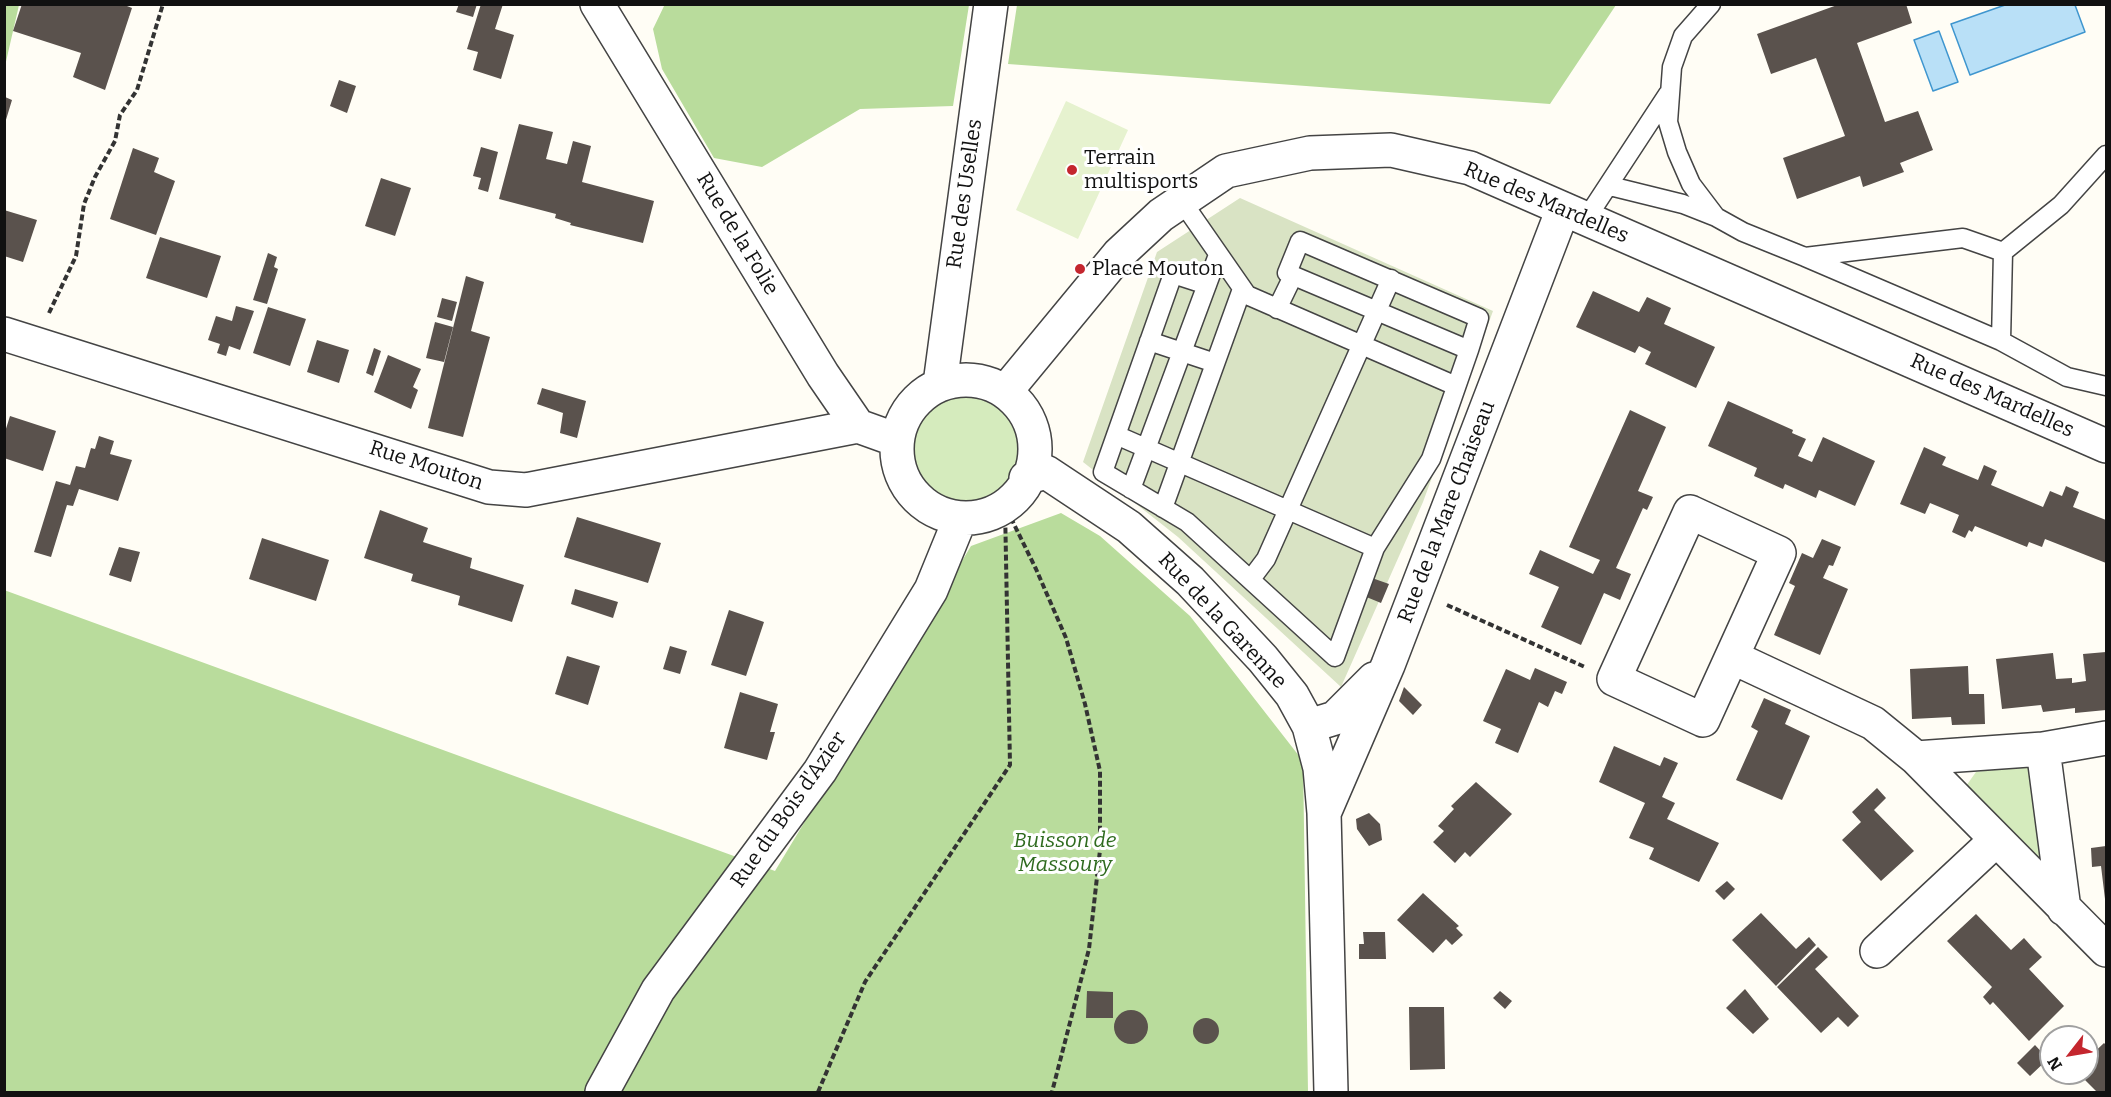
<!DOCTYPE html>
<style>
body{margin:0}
#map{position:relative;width:2111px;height:1097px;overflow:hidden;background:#fffdf5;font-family:Bitter,serif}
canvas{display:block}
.frame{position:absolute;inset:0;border:6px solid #111;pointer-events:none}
.north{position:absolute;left:2039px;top:1025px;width:60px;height:60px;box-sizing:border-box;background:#fff;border:2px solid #a0a0a0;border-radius:50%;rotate:239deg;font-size:16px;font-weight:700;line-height:24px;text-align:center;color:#111}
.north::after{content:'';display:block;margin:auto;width:21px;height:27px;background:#c4262e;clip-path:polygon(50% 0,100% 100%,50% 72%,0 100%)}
</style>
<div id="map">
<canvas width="2111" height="1097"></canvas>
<div class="frame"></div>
<div class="north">N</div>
</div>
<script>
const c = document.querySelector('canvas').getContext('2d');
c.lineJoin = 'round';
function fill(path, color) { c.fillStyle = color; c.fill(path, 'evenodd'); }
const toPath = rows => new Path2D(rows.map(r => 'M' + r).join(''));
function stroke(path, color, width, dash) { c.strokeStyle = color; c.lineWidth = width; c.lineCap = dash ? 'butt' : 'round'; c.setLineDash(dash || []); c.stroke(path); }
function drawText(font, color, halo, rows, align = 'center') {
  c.font = font + ' Bitter,serif'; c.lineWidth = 6; c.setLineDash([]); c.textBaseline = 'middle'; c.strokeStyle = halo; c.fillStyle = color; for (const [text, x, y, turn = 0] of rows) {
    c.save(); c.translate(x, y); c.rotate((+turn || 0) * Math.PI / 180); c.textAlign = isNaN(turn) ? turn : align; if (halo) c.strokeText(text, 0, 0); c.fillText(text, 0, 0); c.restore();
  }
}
fill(toPath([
 '912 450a53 53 0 1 1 106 0a53 53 0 1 1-106 0Z',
 [2025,766,2030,770,2041,859,2035,861,1966,786,1976,772]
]), '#d5ebbd');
fill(toPath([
 [5,4,19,5,5,66,4,5],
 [665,4,969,5,953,106,860,109,762,167,714,158,662,69,653,29],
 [1017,5,1017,4,1616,5,1550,104,1008,64],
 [1061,513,1100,536,1190,616,1303,761,1308,1092,5,1092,4,590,775,871,971,546]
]), '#b9dc9c');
fill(toPath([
 [1240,198,1493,311,1423,502,1341,687,1178,537,1083,462,1157,252]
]), '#d9e3c4');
fill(toPath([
 [1066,101,1128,130,1078,239,1016,210]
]), '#e6f2cf');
const water = toPath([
 [2005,5,2075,5,2085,32,1970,75,1951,24,2005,5],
 [1939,31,1958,82,1933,91,1914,40,1939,31]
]);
fill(water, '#b9e0f7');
stroke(water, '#3f96cf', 1.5);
fill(toPath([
 [22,4,122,4,132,8,105,90,73,77,81,53,13,31],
 [459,4,477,4,473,17,456,12],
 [481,4,503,4,495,29,514,35,501,79,473,70,478,52,467,49],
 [1840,4,1906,4,1912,23,1857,43,1885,122,1918,111,1933,150,1900,163,1904,172,1863,187,1860,176,1797,199,1783,158,1845,136,1816,58,1771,74,1757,34],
 [339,80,356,86,347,113,330,106],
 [5,97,12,100,5,123],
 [519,124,553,132,546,159,567,164,573,141,591,146,582,182,654,201,643,243,570,225,571,223,555,218,556,214,499,199],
 [481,147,498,152,488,192,478,189,481,178,473,176],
 [133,148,159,158,154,172,175,181,156,235,110,219],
 [381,178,411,188,395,236,365,226],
 [4,210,37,220,23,262,4,256],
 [160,237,221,256,207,298,146,278],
 [268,253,277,257,274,267,278,269,267,304,253,300],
 [466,276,484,282,471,331,490,337,463,437,428,428],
 [1593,291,1639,312,1647,297,1671,308,1664,324,1715,347,1696,388,1645,364,1651,352,1639,346,1635,353,1576,327],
 [442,298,457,302,452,321,437,317],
 [236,306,254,311,240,350,229,346,226,356,217,353,220,344,208,340,216,316,232,321],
 [268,307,306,319,290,366,253,353],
 [435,322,453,327,444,362,426,358],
 [317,340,349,350,339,383,307,372],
 [374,348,381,351,373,376,366,373],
 [388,355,421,369,413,387,418,390,411,409,374,392],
 [542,388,586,401,577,438,560,433,563,413,537,404],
 [1728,401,1793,430,1792,433,1806,439,1798,456,1812,462,1823,437,1875,461,1855,506,1819,490,1816,498,1785,484,1783,489,1754,476,1757,468,1708,446],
 [1630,410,1666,427,1638,491,1653,497,1647,510,1643,508,1616,568,1631,574,1620,600,1604,593,1581,645,1541,627,1559,587,1529,574,1540,550,1593,574,1600,560,1569,547],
 [10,416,56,431,43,471,4,458,4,435],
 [99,436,114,441,110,454,132,460,118,501,79,489,73,506,67,505,51,557,34,552,56,481,70,485,76,466,85,468,91,448,95,449],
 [1924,447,1946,457,1942,465,1978,480,1984,465,1997,471,1991,485,2043,507,2050,491,2062,496,2066,486,2079,492,2073,507,2106,520,2106,563,2045,539,2042,547,2029,542,2027,547,1975,526,1972,532,1969,530,1965,538,1952,532,1959,515,1930,503,1925,514,1900,504],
 [380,510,428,528,423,542,472,558,470,568,524,585,512,622,458,605,460,596,411,581,413,574,364,558],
 [577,517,661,543,648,583,564,557],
 [262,538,329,560,316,601,249,579],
 [1822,539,1841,547,1833,566,1829,565,1823,578,1848,589,1820,655,1774,635,1795,586,1789,583,1802,553,1813,558],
 [119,547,140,552,131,582,109,575],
 [1372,578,1389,584,1381,603,1364,596],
 [575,589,618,602,613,618,571,604],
 [729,610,764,622,746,676,711,665],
 [670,646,687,651,680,674,663,669],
 [2106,652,2106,710,2075,713,2075,708,2043,712,2041,705,2002,709,1996,659,2053,653,2056,679,2072,678,2072,683,2086,681,2083,654],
 [567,656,600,666,588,705,555,694],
 [1968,666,1969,694,1984,694,1985,724,1952,725,1951,717,1912,719,1910,669],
 [1535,668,1567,682,1562,694,1555,691,1548,707,1539,702,1518,753,1495,743,1501,729,1483,721,1506,669,1530,680],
 [1404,687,1422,705,1413,715,1399,701],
 [740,692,778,704,770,732,775,732,767,760,724,748],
 [1764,698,1791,710,1785,724,1810,736,1782,800,1736,780,1758,731,1751,727],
 [1614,746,1660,766,1664,757,1678,763,1662,797,1675,803,1667,819,1719,843,1699,882,1649,859,1654,848,1629,838,1645,803,1599,782],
 [1476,782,1512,814,1470,857,1465,852,1455,863,1433,842,1444,831,1438,826,1454,809,1451,806],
 [1877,788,1886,798,1874,810,1914,851,1881,881,1842,840,1861,822,1852,812],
 [1369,813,1380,824,1382,840,1369,846,1357,829,1356,819],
 [2106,846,2106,899,2105,899,2101,866,2092,867,2091,848],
 [1727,881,1735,889,1724,900,1715,891],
 [1423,893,1459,926,1456,928,1463,935,1452,945,1446,939,1433,953,1397,920],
 [1761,913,1796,949,1809,937,1816,945,1776,986,1732,940],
 [1976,914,2011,950,2024,938,2033,948,2042,957,2029,969,2064,1006,2029,1041,1993,1002,1990,1005,1983,997,1992,987,1947,941],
 [1363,932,1385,932,1386,959,1359,959,1359,944,1364,944],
 [1818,947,1828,957,1815,969,1859,1016,1848,1027,1838,1017,1821,1033,1777,987],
 [1745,989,1769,1019,1753,1034,1726,1008],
 [1087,991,1113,992,1113,1018,1086,1018],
 [1500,991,1512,1001,1505,1009,1493,998],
 [1409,1007,1444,1007,1445,1069,1410,1070],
 '1114 1027a17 17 0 1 1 34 0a17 17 0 1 1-34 0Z',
 '1193 1031a13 13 0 1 1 26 0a13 13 0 1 1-26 0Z',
 [2104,1043,2106,1045,2106,1092,2097,1092,2078,1073,2087,1073,2087,1059],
 [2035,1045,2048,1059,2030,1076,2017,1063]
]), '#5a524d');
const service = toPath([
 [1711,4,1683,36,1672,67,1668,122,1677,152,1691,184,1716,217,1743,232,1805,257,1963,238,2003,252,2061,205,2106,155],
 [1610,186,1683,204,1716,217],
 [1181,200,1247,295,1456,386],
 [1586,219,1668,94],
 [2003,252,2001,341,2067,377,2106,386],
 [1805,257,2001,341],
 [1207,285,1173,274,1103,472,1187,522,1335,657,1375,548,1431,459,1469,350,1479,318,1300,241,1287,273,1469,350],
 [1277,309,1293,276],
 [1149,341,1215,363],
 [1116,435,1375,548],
 [1131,489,1218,255],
 [1163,508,1242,289],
 [1251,579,1266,559,1391,279]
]);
const minor = toPath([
 [597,4,823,375,858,426,897,440],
 [4,334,489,487,526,490,858,426],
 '897 449a69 69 0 1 1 138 0a69 69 0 1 1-138 0Z',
 [940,384,991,4],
 [1002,390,1010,386,1119,254,1161,215,1226,171,1310,153,1391,150,1470,168,2106,446],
 [1026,478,1046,472,1129,527,1190,581,1263,659,1292,695,1309,726,1320,768,1324,813,1331,1092],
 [1690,512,1779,553,1703,720,1614,679,1690,512],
 [1732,657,1873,723,1916,758,2106,950],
 [1309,726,1335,718,1374,679],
 [2043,749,2064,909],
 [1916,758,2043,749,2106,738],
 [1325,811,1388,665,1563,209],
 [1877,951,1996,840],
 [602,1092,658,990,820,771,931,590,960,519]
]);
stroke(service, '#444', 21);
stroke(minor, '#444', 36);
stroke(toPath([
 [49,313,76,256,84,204,95,177,115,141,120,115,137,90,163,4],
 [1007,510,1036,569,1066,638,1085,704,1100,771,1100,850,1089,949,1052,1092],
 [1447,605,1585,667],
 [818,1092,865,982,1010,765,1005,507]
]), '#333', 4, [6, 3]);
stroke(service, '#fff', 18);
stroke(minor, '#fff', 33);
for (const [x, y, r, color] of [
 [1072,170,6,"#c4262e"],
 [1080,269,6,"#c4262e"]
]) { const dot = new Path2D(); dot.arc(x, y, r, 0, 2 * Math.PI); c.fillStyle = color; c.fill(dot); stroke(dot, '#fff', 2); }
drawText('21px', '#111', '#fff', [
 ["Terrain",1084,158],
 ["multisports",1084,182],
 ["Place Mouton",1092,269]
], 'left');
drawText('21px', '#111', '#fff', [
 ["Rue des Uselles",965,194,-82],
 ["Rue des Mardelles",1546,203,23],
 ["Rue de la Folie",737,234,59],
 ["Rue des Mardelles",1992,396,24],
 ["Rue Mouton",426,466,18],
 ["Rue de la Mare Chaiseau",1447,512,-69],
 ["Rue de la Garenne",1222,621,47],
 ["Rue du Bois d'Azier",789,810,-55]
]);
drawText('italic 21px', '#2f6b1f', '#fff', [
 ["Buisson de",1065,841],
 ["Massoury",1065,865]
]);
</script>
